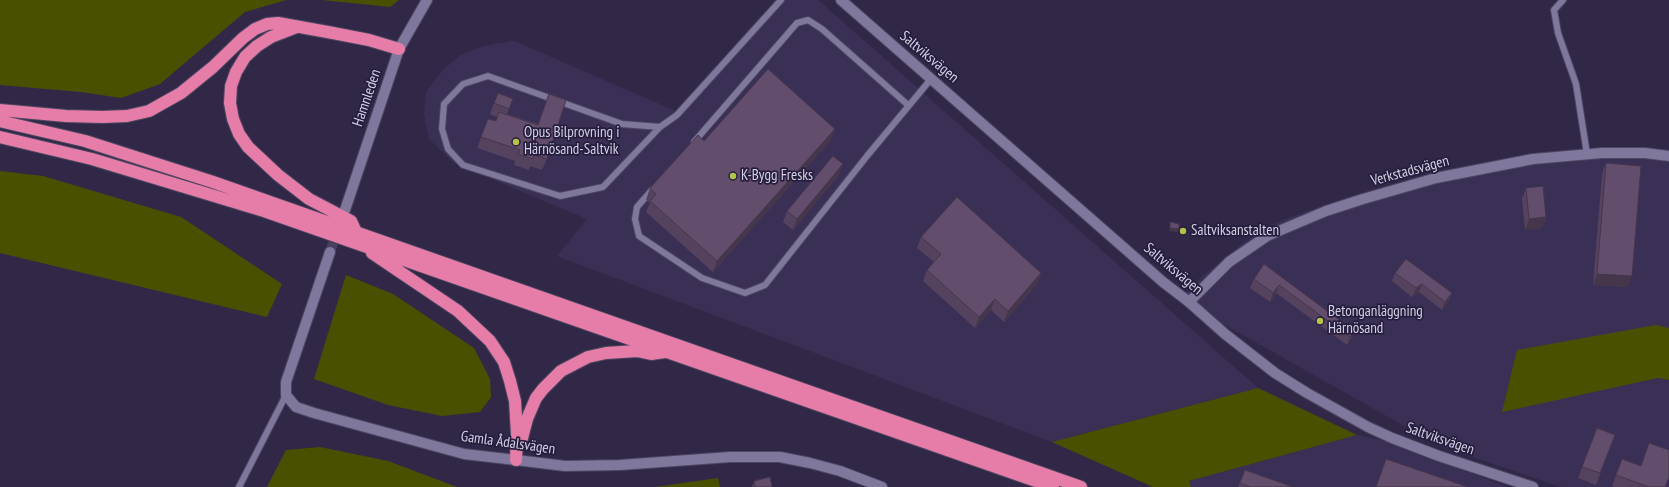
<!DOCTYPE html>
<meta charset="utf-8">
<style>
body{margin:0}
canvas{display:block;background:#312848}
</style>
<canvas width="1669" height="487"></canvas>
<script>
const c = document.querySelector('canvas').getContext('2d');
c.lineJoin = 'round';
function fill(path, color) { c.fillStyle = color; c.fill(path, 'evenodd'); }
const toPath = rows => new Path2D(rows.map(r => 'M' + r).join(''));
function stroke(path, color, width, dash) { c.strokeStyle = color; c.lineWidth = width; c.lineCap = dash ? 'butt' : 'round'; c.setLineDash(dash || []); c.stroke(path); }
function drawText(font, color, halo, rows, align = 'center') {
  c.font = font + ' "PT Sans Narrow",sans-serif'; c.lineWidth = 3.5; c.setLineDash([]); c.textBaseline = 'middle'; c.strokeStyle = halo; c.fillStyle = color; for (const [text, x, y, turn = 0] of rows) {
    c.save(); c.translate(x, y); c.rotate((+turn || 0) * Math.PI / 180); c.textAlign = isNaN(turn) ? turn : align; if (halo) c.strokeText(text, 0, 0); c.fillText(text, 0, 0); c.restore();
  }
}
fill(toPath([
 [779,0,818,0,1258,388,1052,442,557,256,587,219,454,163,429,139,424,114,426,92,440,73,459,56,483,46,514,41,678,112],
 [1669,152,1669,328,1656,325,1502,411,1658,378,1669,380,1669,487,1561,487,1440,446,1179,299,1204,275,1242,244,1273,224,1307,211,1375,192,1482,165],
 [1357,435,1385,441,1507,487,1191,487,1189,481]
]), '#3a3056');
fill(toPath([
 [0,0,286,0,245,12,160,84,121,98,81,92,0,85],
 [322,0,399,0,390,7],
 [0,171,43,176,181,217,282,284,267,317,0,253],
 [346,275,393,294,474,348,490,379,491,397,480,412,442,416,388,405,314,379],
 [1656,325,1669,328,1669,380,1658,378,1502,412,1517,350],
 [1258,388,1357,435,1189,481,1191,487,1153,487,1052,442],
 [320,447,388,461,457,487,267,487,286,450],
 [718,478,720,487,655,487]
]), '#495000');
stroke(toPath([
 [330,252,338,229]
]), '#494160', 10, [10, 5]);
const lane = toPath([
 [1563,0,1554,10,1558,33,1576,84,1587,154],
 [660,127,622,124,488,76,463,84,444,104,442,129,448,149,463,165,560,196,603,187,660,127,677,115,781,0],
 [694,142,797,23,808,20,822,29,908,105],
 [652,190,637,207,635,219,639,236,702,278,745,293,765,285,867,156,931,79],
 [239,487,286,395]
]);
const street = toPath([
 [1189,302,1229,262,1267,236,1326,211,1363,199,1436,178,1533,159,1602,153,1645,153,1669,156],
 [516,460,565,466,620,465,730,457,780,457,810,463,840,471,882,487]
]);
const secondary = toPath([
 [841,0,1163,282,1189,302,1225,334,1275,373,1307,393,1368,427,1392,438,1439,456,1533,487],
 [345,210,399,49,427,0],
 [330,252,286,382,286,395,296,407,314,413,464,454,516,460]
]);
const highway = toPath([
 [297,27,271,37,257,46,245,57,236,72,231,86,230,103,233,119,239,134,248,147,278,175,309,199,351,221,356,232],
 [0,110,66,116,102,117,127,116,149,111,181,93,213,67,243,38,255,29,267,24,278,23,333,33,369,40,399,49],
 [0,121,85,141,213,182,1081,487],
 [0,137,92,159,264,211,1053,487],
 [372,253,458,311,490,341,504,362,510,381,515,401,517,434,516,460],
 [521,442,527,419,536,398,543,389,561,371,588,357,606,353,637,351,651,354,665,352]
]);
stroke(lane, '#4d4661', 8);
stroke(street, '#4d4661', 12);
stroke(secondary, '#4d4661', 12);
stroke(highway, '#4d4661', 14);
stroke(lane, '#80779d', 6);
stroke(street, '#80779d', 10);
stroke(secondary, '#80779d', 10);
stroke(highway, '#e67ca8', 12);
fill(toPath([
 [549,94,547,159,542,170,530,166,529,170,514,165,515,161,477,148,488,119,496,121,497,117,490,114,494,103,513,99,507,114,538,124],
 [831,140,713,272,646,212,650,203,646,200,650,188,704,141],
 [1606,163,1628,287,1593,285,1602,174],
 [839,175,793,230,783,222,787,211],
 [1526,188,1546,217,1542,228,1525,230,1522,199],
 [921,237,1041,273,1037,284,1004,322,991,310,975,328,923,281,927,270,934,262,917,248],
 [1264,264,1354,331,1351,339,1347,345,1276,293,1270,302,1250,288,1254,279],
 [1395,273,1452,293,1448,302,1442,310,1419,292,1412,297,1392,281],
 [1597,428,1615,435,1596,485,1578,478],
 [1622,459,1665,487,1614,487,1612,486],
 [1245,470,1293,487,1238,487],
 [754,481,772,487,752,487]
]), '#55425e');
fill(toPath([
 [835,129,831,140,713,272,717,261],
 [843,164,839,175,793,230,797,219],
 [1546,217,1542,228,1525,230,1529,219],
 [1170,228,1179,229,1178,232,1169,231],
 [1041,273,1037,284,1004,322,1008,311],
 [1597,274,1632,276,1628,287,1593,285],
 [1422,284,1419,292,1412,297,1416,288],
 [1279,285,1276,293,1270,302,1273,293],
 [1452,293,1448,302,1442,310,1445,302],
 [995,299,991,310,975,328,979,317],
 [1354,331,1351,339,1347,345,1350,337]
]), '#45364c');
const building = toPath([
 [768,69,835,129,717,261,650,201,656,194,650,188,698,135,704,141,768,69],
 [498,93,513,99,509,109,494,103,498,93],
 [549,94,566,100,547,159,534,155,533,159,518,154,520,150,481,137,488,119,496,121,499,112,538,125,549,94],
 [833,156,843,164,797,219,787,211,833,156],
 [1606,163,1641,166,1632,276,1597,274,1606,163],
 [1543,186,1546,217,1529,219,1526,188,1543,186],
 [957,197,1041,273,1008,311,995,299,979,317,927,270,941,254,921,237,957,197],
 [1170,222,1179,224,1179,229,1170,228,1170,222],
 [1406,259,1452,293,1445,302,1422,284,1416,288,1395,273,1406,259],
 [1264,264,1354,331,1350,337,1279,285,1273,293,1254,279,1264,264],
 [1597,428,1615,435,1600,473,1582,467,1597,428],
 [1649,443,1669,450,1669,477,1665,487,1649,487,1616,475,1622,459,1641,466,1649,443],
 [1386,459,1468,487,1376,487,1386,459],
 [1245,470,1293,487,1251,487,1240,483,1245,470],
 [770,477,772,487,755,487,754,481,770,477]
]);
fill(building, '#634d6d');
stroke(building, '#45364c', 1);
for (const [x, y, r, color] of [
 [516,142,4,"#b5c24a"],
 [733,176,4,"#b5c24a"],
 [1183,231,4,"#b5c24a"],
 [1320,321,4,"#b5c24a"]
]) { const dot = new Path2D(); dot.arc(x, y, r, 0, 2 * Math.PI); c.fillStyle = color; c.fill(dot); stroke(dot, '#271e3e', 1.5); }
drawText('15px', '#d4d0e5', '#271e3e', [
 ["Saltviksvägen",929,57,40],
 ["Hamnleden",367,98,-71],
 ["Verkstadsvägen",1410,171,-15],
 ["Saltviksvägen",1173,269,40],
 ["Saltviksvägen",1440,439,19],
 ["Gamla Ådalsvägen",508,443,8]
]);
drawText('15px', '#d4d0e5', '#271e3e', [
 ["Opus Bilprovning i",524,133],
 ["Härnösand-Saltvik",524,150],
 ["K-Bygg Fresks",741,176],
 ["Saltviksanstalten",1191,231],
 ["Betonganläggning",1328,312],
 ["Härnösand",1328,329]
], 'left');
</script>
